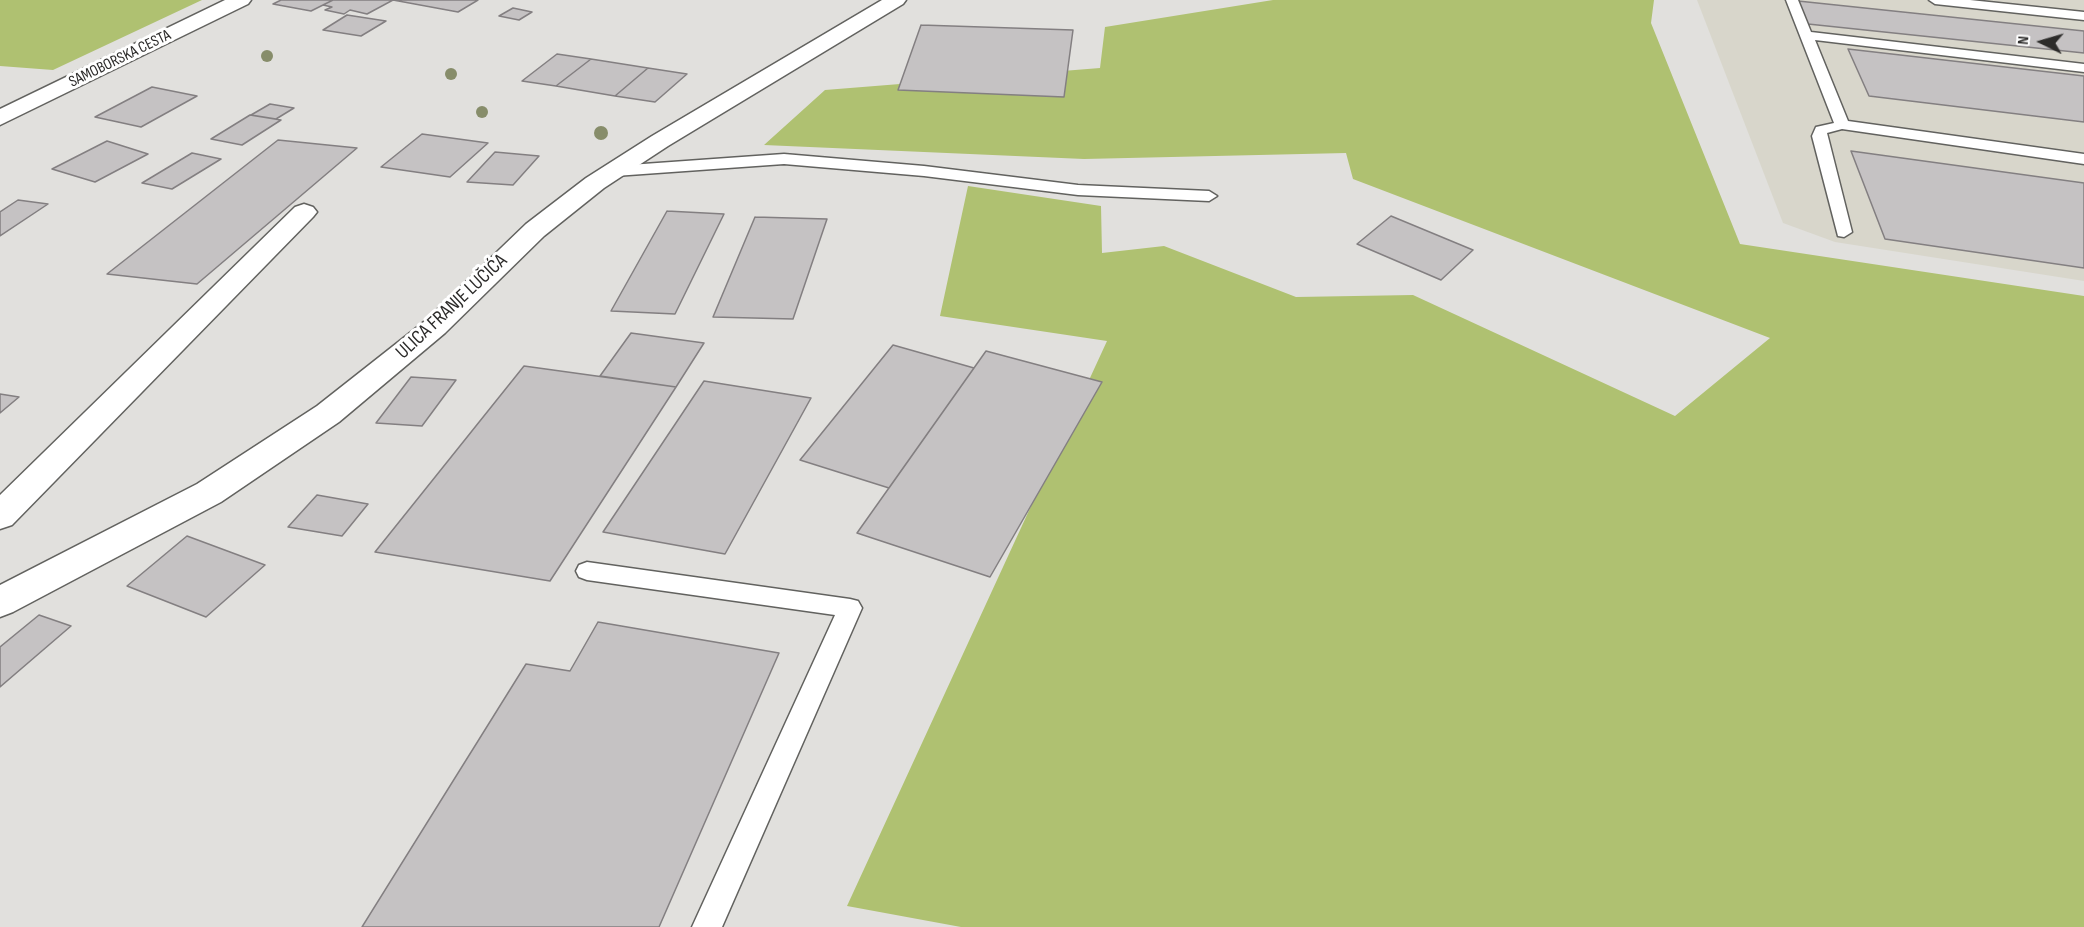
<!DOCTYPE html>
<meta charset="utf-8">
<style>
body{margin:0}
#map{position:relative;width:2084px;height:927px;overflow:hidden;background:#e1e0dd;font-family:"Sofia Sans Condensed",sans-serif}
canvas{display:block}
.north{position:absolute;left:2012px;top:12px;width:60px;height:60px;-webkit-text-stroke:4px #fff;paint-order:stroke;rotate:275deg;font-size:16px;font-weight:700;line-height:24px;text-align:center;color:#2c2b2a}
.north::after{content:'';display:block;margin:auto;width:21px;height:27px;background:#2c2b2a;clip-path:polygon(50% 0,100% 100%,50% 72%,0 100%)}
</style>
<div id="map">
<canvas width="2084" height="927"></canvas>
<div class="north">N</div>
</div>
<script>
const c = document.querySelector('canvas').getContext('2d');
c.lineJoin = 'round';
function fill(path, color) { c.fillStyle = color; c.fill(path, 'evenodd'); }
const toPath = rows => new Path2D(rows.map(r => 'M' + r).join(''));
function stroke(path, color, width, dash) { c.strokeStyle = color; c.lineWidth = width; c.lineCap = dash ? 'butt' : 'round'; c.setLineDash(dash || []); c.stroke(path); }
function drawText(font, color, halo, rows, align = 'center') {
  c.font = font + ' "Sofia Sans Condensed",sans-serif'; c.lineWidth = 6; c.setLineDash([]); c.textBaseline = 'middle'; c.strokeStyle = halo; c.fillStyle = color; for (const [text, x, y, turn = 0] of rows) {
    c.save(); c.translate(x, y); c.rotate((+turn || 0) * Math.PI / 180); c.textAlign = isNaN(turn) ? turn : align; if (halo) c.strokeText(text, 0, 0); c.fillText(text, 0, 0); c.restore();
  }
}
fill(toPath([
 [1697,0,2084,0,2084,281,1835,242,1783,223]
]), '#d8d6cb');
fill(toPath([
 [0,0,202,0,53,70,0,66],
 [1273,0,1654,0,1651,23,1740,244,2084,296,2084,927,961,927,847,906,1107,341,940,316,968,186,1101,206,1102,253,1164,246,1296,297,1413,295,1675,416,1770,338,1353,179,1346,153,1084,159,764,145,825,90,1100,68,1105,27]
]), '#afc171');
const building = toPath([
 [281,0,333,0,311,11,273,4,281,0],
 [333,0,393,0,367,14,350,10,344,14,325,10,332,7,323,5,333,0],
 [393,0,478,0,458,12,393,0],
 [1798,1,2084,31,2084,53,1808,24,1798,1],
 [513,8,532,12,519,20,499,16,513,8],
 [347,15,386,21,361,36,323,30,347,15],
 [921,25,1073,30,1064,97,898,90,921,25],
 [1848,49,2084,76,2084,122,1869,96,1848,49],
 [557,54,591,59,556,86,522,81,557,54],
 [591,59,648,68,615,96,556,86,591,59],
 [648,68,687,74,655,102,615,96,648,68],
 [152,87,197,96,141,127,95,117,152,87],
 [270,104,294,108,276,119,251,115,270,104],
 [250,115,281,120,242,145,211,139,250,115],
 [422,134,488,143,450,177,381,167,422,134],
 [278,140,357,148,197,284,107,274,278,140],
 [107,141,148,154,95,182,52,169,107,141],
 [1851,151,2084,183,2084,268,1885,239,1851,151],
 [495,152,539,156,513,185,467,182,495,152],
 [192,153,221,159,172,189,142,183,192,153],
 [18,200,48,204,0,236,0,212,18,200],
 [667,211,724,214,675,314,611,311,667,211],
 [1391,216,1473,250,1441,280,1357,244,1391,216],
 [755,217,827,219,793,319,713,317,755,217],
 [631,333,704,343,676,387,600,376,631,333],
 [893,345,974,368,889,488,800,460,893,345],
 [986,351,1102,382,990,577,857,533,986,351],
 [524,366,676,387,550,581,375,552,524,366],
 [411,377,456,380,422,426,376,423,411,377],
 [704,381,811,398,725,554,603,532,704,381],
 [0,394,19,397,0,413,0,394],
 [317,495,368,504,342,536,288,527,317,495],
 [187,536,265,565,206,617,127,586,187,536],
 [39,615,71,626,0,687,0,647,39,615],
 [598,622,779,653,659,927,362,927,526,664,570,671,598,622]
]);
fill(building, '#c5c2c3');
stroke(building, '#837f81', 1.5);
const lane = toPath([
 [1786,0,1798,0,1811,32,2084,64,2084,72,1815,40,1848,121,2084,154,2084,164,1842,129,1827,133,1852,232,1844,237,1838,236,1812,136,1816,127,1834,123,1786,0],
 [1929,0,1970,0,2084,12,2084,20,1935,4,1929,0],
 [784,154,924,166,1078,185,1209,191,1217,196,1209,201,1078,195,924,176,784,164,615,176,607,171,615,166,784,154],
 [587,562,850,599,858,601,862,608,722,927,692,927,835,615,587,580,579,577,576,571,579,565,587,562]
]);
const street = toPath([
 [882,0,906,0,903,4,668,146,604,188,544,236,445,333,339,422,221,502,13,612,0,617,0,585,197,484,317,406,425,321,526,224,586,178,652,136,882,0],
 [304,204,313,207,317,212,313,217,12,525,0,529,0,495,295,207,304,204]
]);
const secondary = toPath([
 [225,0,251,0,248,4,0,125,0,109,225,0]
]);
stroke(lane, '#62625f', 3);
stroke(street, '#62625f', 3);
stroke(secondary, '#62625f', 3);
fill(lane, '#fff');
fill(street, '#fff');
fill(secondary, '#fff');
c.fillStyle = '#878d6a';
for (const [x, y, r] of [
 [267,56,6],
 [451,74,6],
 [482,112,6],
 [601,133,7]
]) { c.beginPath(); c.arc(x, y, r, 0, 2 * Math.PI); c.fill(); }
drawText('16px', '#2c2b2a', '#fff', [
 ["SAMOBORSKA CESTA",120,59,-26]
]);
drawText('20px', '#2c2b2a', '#fff', [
 ["ULICA FRANJE LUČIĆA",452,307,-43]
]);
</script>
